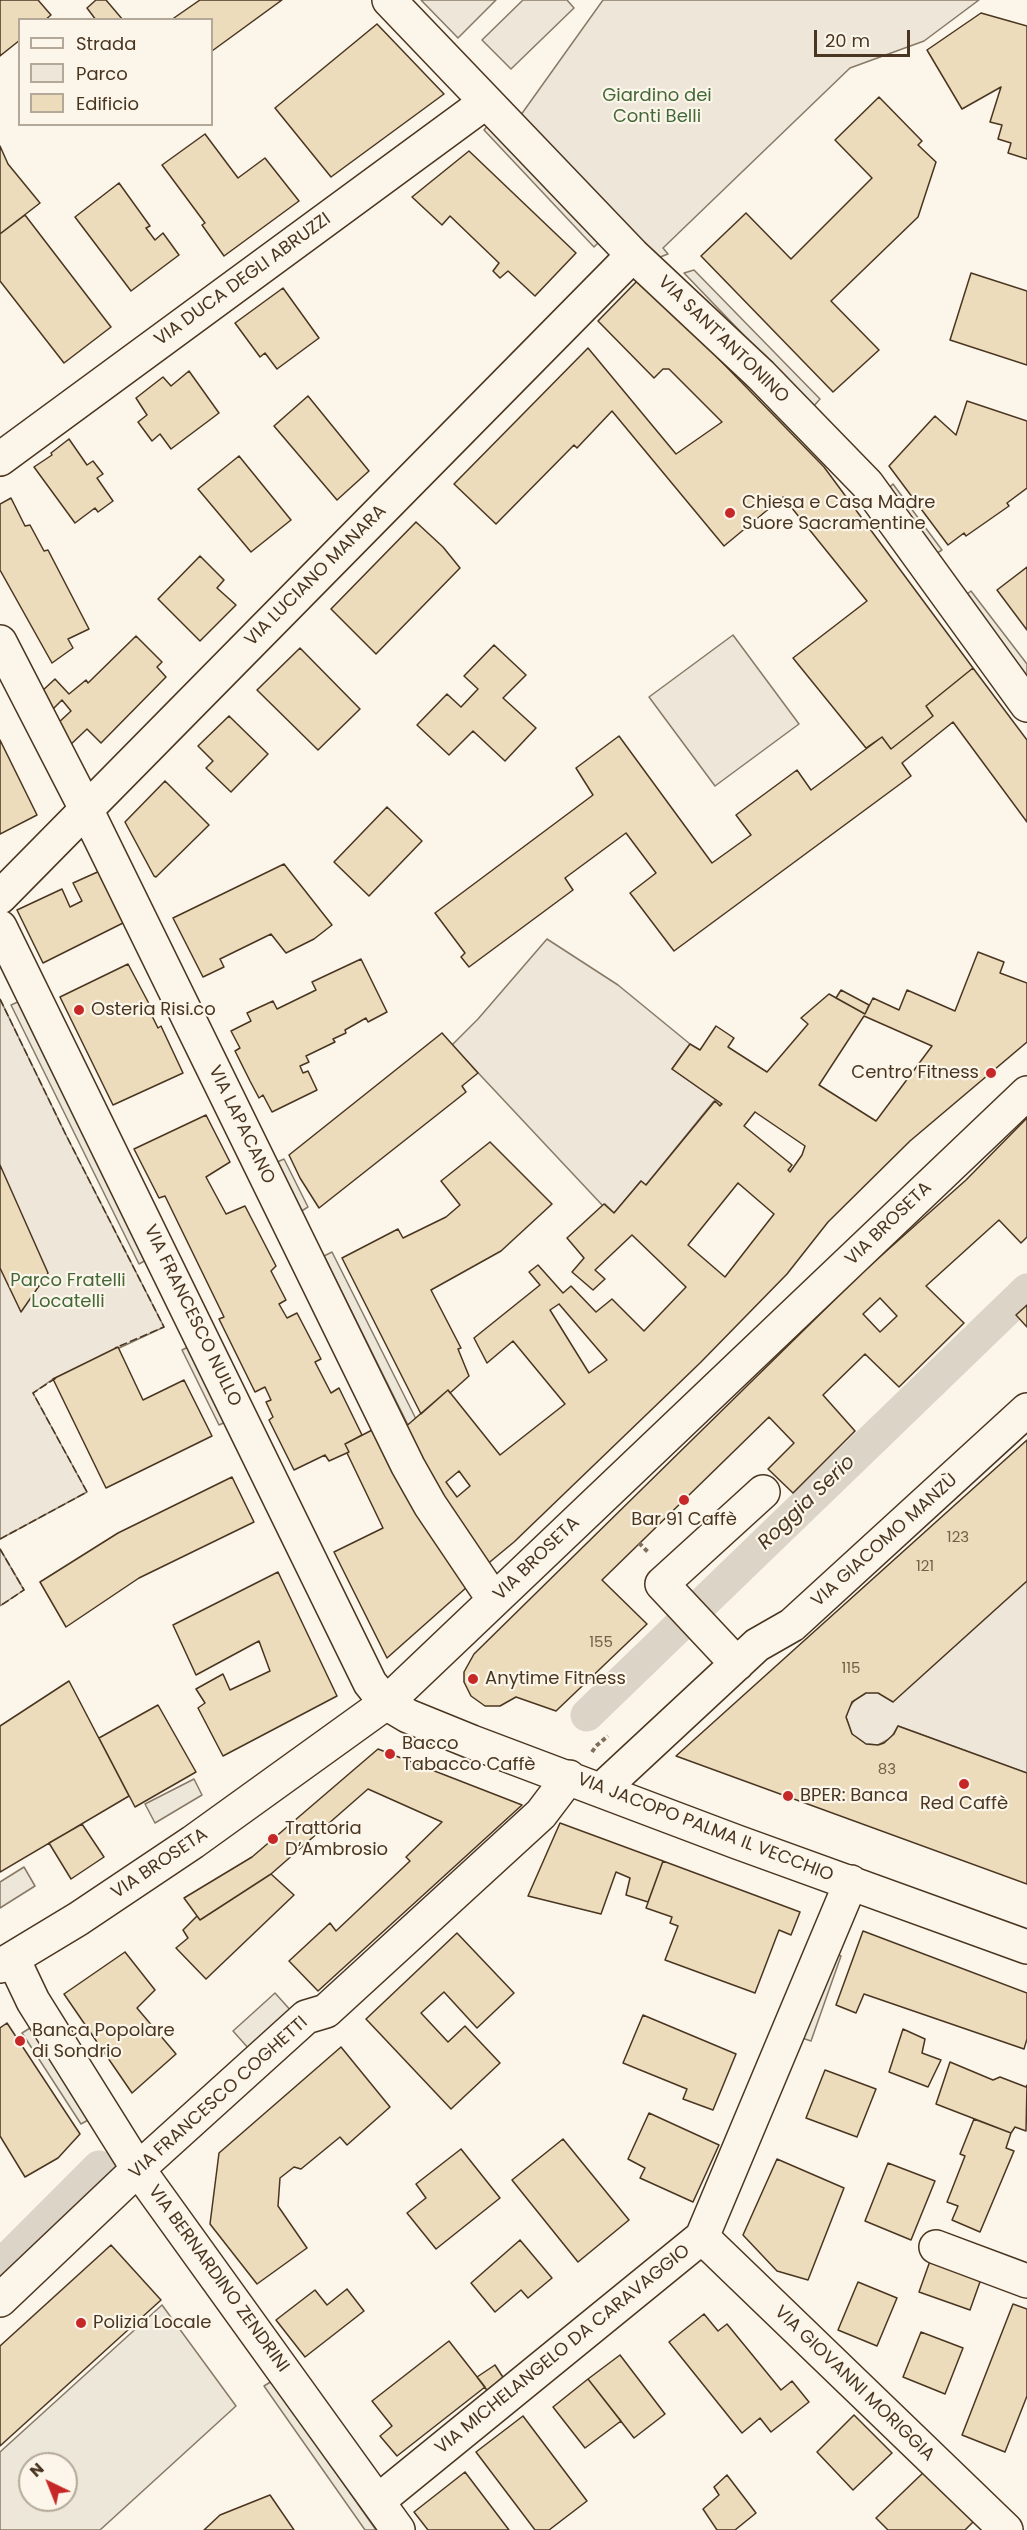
<!DOCTYPE html>
<meta charset="utf-8">
<style>
body{margin:0}
#map{position:relative;width:1027px;height:2530px;overflow:hidden;background:#fbf6e9;font-family:Poppins,sans-serif}
canvas{display:block}
.legend{position:absolute;left:18px;top:18px;width:195px;height:108px;box-sizing:border-box;background:#fbf6e9;border:2px solid #b4a999;margin:0;padding:8px 10px;list-style:none;font-size:18px;color:#4a3520}
.legend li{display:flex;align-items:center;gap:12px;height:30px}
.legend b{width:30px;border:2px solid #b4a999}
.north{position:absolute;left:18px;top:2452px;width:60px;height:60px;box-sizing:border-box;background:#fbf6e9;border:2px solid #b4a999;border-radius:50%;rotate:317deg;font-size:16px;font-weight:700;line-height:24px;text-align:center;color:#4a3520}
.north::after{content:'';display:block;margin:auto;width:21px;height:27px;background:#c62828;clip-path:polygon(50% 0,100% 100%,50% 72%,0 100%)}
.scale{position:absolute;left:814px;top:30px;width:96px;height:27px;box-sizing:border-box;border:3px solid #4a3520;border-top:0;padding-left:8px;font-size:18px;line-height:21px;white-space:nowrap;color:#4a3520;-webkit-text-stroke:4px #fbf6e9;paint-order:stroke}
</style>
<div id="map">
<canvas width="1027" height="2530"></canvas>
<ul class="legend">
<li><b style="height:8px;background:#fbf6e9"></b>Strada</li>
<li><b style="height:16px;background:#ede6d9"></b>Parco</li>
<li><b style="height:16px;background:#ecdcbc"></b>Edificio</li>
</ul>
<div class="north">N</div>
<div class="scale">20 m</div>
</div>
<script>
const c = document.querySelector('canvas').getContext('2d');
c.lineJoin = 'round';
function fill(path, color) { c.fillStyle = color; c.fill(path, 'evenodd'); }
const toPath = rows => new Path2D(rows.map(r => 'M' + r).join(''));
function stroke(path, color, width, dash) { c.strokeStyle = color; c.lineWidth = width; c.lineCap = dash ? 'butt' : 'round'; c.setLineDash(dash || []); c.stroke(path); }
function drawText(font, color, halo, rows, align = 'center') {
  c.font = font + ' Poppins,sans-serif'; c.lineWidth = 4.5; c.setLineDash([]); c.textBaseline = 'middle'; c.strokeStyle = halo; c.fillStyle = color; for (const [text, x, y, turn = 0] of rows) {
    c.save(); c.translate(x, y); c.rotate((+turn || 0) * Math.PI / 180); c.textAlign = isNaN(turn) ? turn : align; if (halo) c.strokeText(text, 0, 0); c.fillText(text, 0, 0); c.restore();
  }
}
const green = toPath([
 [421,0,496,0,458,38,421,0],
 [523,0,567,0,574,8,511,69,482,40,523,0],
 [603,0,979,0,924,41,850,68,663,248,668,254,655,259,518,119,603,0],
 [733,635,799,724,715,786,649,697,733,635],
 [547,939,618,985,690,1044,672,1069,722,1104,720,1106,714,1101,646,1185,641,1181,614,1213,605,1204,603,1206,452,1045,478,1019,547,939],
 [0,999,65,1133,164,1327,53,1379,33,1393,87,1492,0,1539,0,999],
 [0,1549,24,1590,0,1606,0,1549],
 [1027,1581,1027,1773,898,1726,891,1738,878,1745,866,1744,852,1734,846,1717,848,1709,856,1698,1027,1581]
]);
fill(green, '#ede6d9');
stroke(green, '#887966', 1.5);
const parking = toPath([
 [491,122,602,239,594,247,484,130,491,122],
 [694,270,820,399,813,407,684,273,694,270],
 [893,484,942,550,934,555,886,491,893,484],
 [971,591,1027,664,1027,683,963,597,971,591],
 [20,1001,148,1259,139,1264,11,1005,20,1001],
 [284,1159,308,1207,300,1212,275,1163,284,1159],
 [332,1252,416,1419,408,1425,324,1256,332,1252],
 [190,1346,228,1421,219,1425,182,1350,190,1346],
 [194,1779,202,1795,155,1823,145,1804,194,1779],
 [24,1867,35,1886,0,1908,0,1882,24,1867],
 [831,1952,841,1956,811,2041,802,2038,831,1952],
 [275,1993,293,2013,250,2050,233,2031,275,1993],
 [30,2028,90,2119,81,2124,22,2033,30,2028],
 [162,2305,236,2406,100,2530,0,2530,0,2452,162,2305],
 [30,2464,66,2464,66,2500,30,2500,30,2464],
 [272,2381,376,2530,365,2530,264,2386,272,2381]
]);
fill(parking, '#ede7d9');
stroke(parking, '#887966', 1.5);
stroke(toPath([
 [587,1715,1027,1290],
 [0,2266,99,2167]
]), '#dcd4c6', 33);
const building = toPath([
 [0,0,38,0,51,15,45,20,20,20,20,40,0,56,0,0],
 [96,0,106,0,123,20,96,20,87,8,96,0],
 [200,0,282,0,212,51,212,20,171,20,200,0],
 [981,13,1027,26,1027,159,1008,153,1011,143,998,139,1002,125,990,122,1001,87,962,109,927,50,981,13],
 [377,24,444,94,331,177,275,108,377,24],
 [879,97,922,141,918,145,936,162,918,217,831,301,879,350,833,392,701,256,746,213,791,259,872,178,835,140,879,97],
 [205,134,238,178,265,158,299,201,224,256,202,225,205,223,162,165,205,134],
 [0,146,8,164,40,203,0,234,0,146],
 [469,151,576,253,535,296,508,271,500,278,493,271,499,263,450,216,442,225,412,197,469,151],
 [119,183,150,226,146,228,155,240,163,233,179,255,131,291,75,217,119,183],
 [25,215,111,327,64,363,0,281,0,234,25,215],
 [971,273,1027,291,1027,365,950,340,971,273],
 [640,278,824,467,973,668,926,706,933,716,891,749,882,737,866,748,793,658,867,601,783,497,724,546,612,411,577,448,574,445,496,524,454,484,588,348,676,454,722,422,669,369,663,369,654,378,598,321,640,278],
 [283,288,319,338,277,369,265,353,260,357,235,323,283,288],
 [189,371,219,413,171,449,160,434,152,441,138,422,147,415,136,398,163,377,171,386,189,371],
 [308,396,369,471,337,500,274,426,308,396],
 [967,401,1027,421,1027,488,1007,503,1009,506,966,536,964,533,948,545,889,466,935,416,956,435,967,401],
 [69,439,87,465,93,461,103,474,97,478,113,501,98,512,95,508,75,523,34,467,52,455,51,453,69,439],
 [239,456,291,520,251,552,198,489,239,456],
 [11,498,25,526,30,525,44,551,48,550,89,629,68,639,73,648,52,663,0,570,0,504,11,498],
 [416,522,443,547,460,568,376,654,331,609,416,522],
 [200,556,224,580,217,588,236,605,200,641,158,599,200,556],
 [1027,567,1027,630,997,590,1027,567],
 [136,636,162,662,157,667,166,677,101,743,87,729,68,747,56,725,71,711,62,700,50,712,41,692,55,679,69,694,86,680,88,683,136,636],
 [494,645,526,675,503,698,536,728,505,761,473,731,449,755,417,725,447,694,461,707,478,689,464,676,494,645],
 [300,648,360,709,318,750,257,690,300,648],
 [973,668,1027,740,1027,822,953,722,902,763,911,776,674,951,630,893,656,873,626,833,565,878,573,890,469,967,461,957,465,953,435,913,593,795,576,768,619,736,712,863,751,835,736,815,797,770,811,790,882,737,891,749,933,716,926,706,973,668],
 [229,716,268,754,231,792,206,768,213,761,198,746,229,716],
 [0,740,37,815,0,834,0,740],
 [165,781,209,825,156,877,154,876,125,822,165,781],
 [387,807,422,841,369,896,334,862,387,807],
 [284,864,332,925,314,939,286,953,271,934,220,959,224,967,203,977,173,918,284,864],
 [102,870,127,921,43,963,17,910,62,889,70,907,82,901,73,883,102,870],
 [978,952,1004,962,1000,973,1027,983,1027,1042,910,1141,828,1222,787,1274,700,1363,514,1542,485,1566,403,1429,448,1390,500,1455,565,1404,513,1341,487,1363,474,1338,540,1285,529,1272,538,1265,563,1293,571,1286,596,1312,612,1299,644,1331,686,1287,632,1235,595,1270,605,1279,593,1290,572,1272,584,1258,567,1238,604,1204,614,1213,641,1181,646,1185,715,1101,720,1106,722,1104,672,1069,690,1044,700,1050,716,1026,734,1038,728,1047,767,1072,808,1024,801,1018,829,994,865,1014,873,998,899,1010,907,990,955,1011,978,952],
 [864,1016,932,1046,876,1121,819,1085,864,1016],
 [755,1112,805,1146,802,1155,790,1172,788,1170,792,1165,744,1126,755,1112],
 [738,1183,774,1214,725,1277,688,1245,738,1183],
 [559,1304,607,1360,589,1373,550,1310,559,1304],
 [459,1471,470,1486,457,1497,446,1482,459,1471],
 [361,959,387,1012,368,1022,366,1018,345,1030,346,1033,333,1039,335,1042,306,1056,309,1062,300,1066,303,1073,308,1071,317,1090,272,1112,263,1095,259,1098,250,1081,235,1051,240,1048,231,1031,251,1021,247,1013,273,1001,277,1009,316,990,312,982,361,959],
 [128,964,155,1015,152,1016,158,1028,161,1026,183,1073,113,1105,60,997,128,964],
 [841,990,869,1005,865,1014,836,998,841,990],
 [442,1033,478,1073,462,1086,466,1092,319,1208,300,1178,289,1155,442,1033],
 [206,1115,230,1162,206,1177,226,1214,245,1206,276,1266,271,1271,286,1300,279,1304,287,1318,297,1313,321,1359,315,1362,331,1393,339,1388,362,1435,345,1444,349,1452,329,1461,325,1455,294,1470,269,1420,273,1417,266,1402,271,1400,265,1387,255,1392,219,1319,224,1317,165,1196,159,1198,134,1149,206,1115],
 [1027,1118,1027,1237,1021,1243,999,1220,926,1286,964,1323,899,1387,865,1354,823,1395,855,1431,793,1493,768,1469,794,1443,769,1417,602,1580,647,1624,556,1711,516,1697,500,1706,485,1706,471,1696,464,1682,464,1672,474,1654,864,1271,966,1180,1027,1118],
 [880,1298,897,1316,880,1332,863,1314,880,1298],
 [490,1142,552,1204,501,1251,431,1290,461,1348,458,1349,469,1376,450,1393,448,1390,421,1414,342,1258,398,1229,403,1238,446,1217,460,1205,441,1181,490,1142],
 [0,1165,48,1273,21,1312,0,1268,0,1165],
 [1027,1305,1027,1327,1016,1315,1027,1305],
 [118,1347,143,1400,184,1380,212,1436,106,1488,53,1379,118,1347],
 [376,1428,467,1587,387,1658,334,1552,383,1528,347,1453,349,1452,345,1444,376,1428],
 [1027,1440,1027,1581,893,1702,878,1693,866,1693,852,1702,846,1717,852,1734,866,1744,878,1745,884,1743,894,1734,898,1726,1027,1773,1027,1884,676,1756,1027,1440],
 [232,1477,254,1522,139,1578,66,1627,40,1582,118,1533,232,1477],
 [278,1572,337,1696,223,1756,198,1708,205,1703,196,1689,223,1674,230,1690,270,1671,259,1641,196,1675,173,1625,278,1572],
 [69,1681,129,1796,0,1872,0,1726,69,1681],
 [158,1705,196,1772,135,1807,99,1738,158,1705],
 [378,1749,522,1805,318,1991,289,1961,330,1923,336,1931,410,1861,406,1857,442,1822,368,1789,271,1874,200,1920,184,1898,252,1857,378,1749],
 [560,1823,663,1861,648,1902,626,1895,630,1878,616,1872,601,1914,528,1896,560,1823],
 [82,1824,104,1857,71,1879,49,1843,82,1824],
 [663,1861,800,1912,791,1935,779,1930,755,1993,665,1960,678,1926,670,1923,672,1917,646,1908,663,1861],
 [271,1874,294,1895,206,1979,176,1948,188,1938,183,1930,197,1916,200,1920,271,1874],
 [863,1931,1027,1993,1027,2039,1024,2049,864,1994,856,2013,836,2005,863,1931],
 [457,1933,514,1993,477,2028,444,1992,421,2013,448,2042,465,2026,500,2063,451,2109,366,2019,457,1933],
 [125,1952,155,1990,137,2008,176,2054,132,2093,64,1994,125,1952],
 [643,2015,736,2054,713,2110,683,2099,687,2089,623,2063,643,2015],
 [7,2023,80,2134,58,2158,25,2177,0,2136,0,2028,7,2023],
 [903,2029,925,2039,922,2053,941,2060,928,2087,889,2072,903,2029],
 [341,2047,390,2107,347,2145,340,2137,301,2169,294,2167,280,2178,278,2206,307,2248,257,2284,210,2224,219,2153,341,2047],
 [950,2062,993,2080,1000,2077,1026,2087,1027,2085,1026,2131,1015,2127,1011,2133,936,2104,950,2062],
 [825,2070,876,2089,857,2137,806,2118,825,2070],
 [649,2113,719,2145,693,2202,640,2178,645,2168,628,2159,649,2113],
 [974,2119,1011,2133,1006,2148,1014,2151,980,2232,952,2220,958,2206,947,2202,965,2156,960,2154,974,2119],
 [563,2139,629,2220,578,2262,512,2180,563,2139],
 [461,2149,500,2198,436,2249,407,2213,426,2198,416,2184,461,2149],
 [777,2159,844,2188,808,2280,777,2271,743,2235,777,2159],
 [888,2163,935,2181,911,2240,865,2221,888,2163],
 [520,2240,552,2278,528,2298,521,2290,495,2312,471,2283,520,2240],
 [111,2245,161,2300,0,2446,0,2346,111,2245],
 [930,2261,981,2279,970,2310,919,2292,930,2261],
 [858,2282,897,2298,877,2346,838,2330,858,2282],
 [347,2289,364,2311,305,2357,276,2320,315,2290,327,2305,347,2289],
 [1013,2304,1027,2309,1027,2396,1005,2452,962,2435,1013,2304],
 [704,2314,718,2331,727,2324,781,2390,792,2381,809,2402,771,2432,760,2418,742,2433,669,2342,704,2314],
 [921,2332,963,2348,945,2394,903,2377,921,2332],
 [449,2341,485,2387,397,2456,380,2436,392,2426,372,2401,449,2341],
 [620,2355,665,2414,634,2438,588,2379,620,2355],
 [495,2365,508,2385,492,2397,477,2377,495,2365],
 [588,2379,621,2421,585,2448,553,2407,588,2379],
 [854,2415,892,2453,853,2490,817,2452,854,2415],
 [523,2416,587,2501,549,2530,535,2530,476,2452,523,2416],
 [925,2471,974,2521,965,2530,888,2530,876,2518,925,2471],
 [465,2472,509,2530,428,2530,414,2512,465,2472],
 [727,2475,756,2513,735,2530,717,2530,703,2509,719,2495,714,2487,727,2475],
 [270,2495,294,2530,204,2530,220,2515,270,2495]
]);
fill(building, '#ecdcbc');
stroke(building, '#4a3520', 1.5);
const minor = toPath([
 [389,0,633,255,761,375,867,484,1027,705],
 [0,459,486,102],
 [0,642,86,809,408,1466,430,1505,494,1600],
 [0,897,633,255],
 [0,927,370,1683,386,1703,408,1716,472,1742,737,1842,1027,1947],
 [737,1664,662,1584,763,1492],
 [601,1790,757,1645,792,1625,1027,1410],
 [13,1959,33,2001,138,2169,398,2530],
 [0,1966,78,1919,193,1842,386,1703,1027,1093],
 [702,2237,1006,2530],
 [936,2247,1027,2281],
 [0,2300,138,2169,306,2017,326,2011,541,1814,569,1777],
 [378,2501,702,2237,851,1882]
]);
stroke(minor, '#4a3520', 36);
stroke(toPath([
 [639,1543,649,1553],
 [592,1752,596,1746,608,1736]
]), '#7f6f5c', 4, [4.5, 3]);
stroke(minor, '#fbf6e9', 33);
stroke(toPath([
 [0,999,65,1133,164,1327,115,1348],
 [0,1539,87,1492,33,1393,56,1378],
 [0,1549,24,1590,0,1606]
]), '#4a3520', 1.5, [8, 3]);
for (const [x, y, r, color] of [
 [730,513,6,"#c62828"],
 [79,1010,6,"#c62828"],
 [991,1073,6,"#c62828"],
 [684,1500,6,"#c62828"],
 [473,1679,6,"#c62828"],
 [390,1754,6,"#c62828"],
 [964,1784,6,"#c62828"],
 [788,1796,6,"#c62828"],
 [273,1839,6,"#c62828"],
 [20,2041,6,"#c62828"],
 [81,2323,6,"#c62828"]
]) { const dot = new Path2D(); dot.arc(x, y, r, 0, 2 * Math.PI); c.fillStyle = color; c.fill(dot); stroke(dot, '#fbf6e9', 2); }
drawText('15px', '#725f47', null, [
 ["123",958,1538],
 ["121",925,1567],
 ["155",601,1643],
 ["115",851,1669],
 ["83",887,1770]
]);
drawText('18px', '#436837', '#fbf6e9', [
 ["Giardino dei",657,96],
 ["Conti Belli",657,117],
 ["Parco Fratelli",68,1281],
 ["Locatelli",68,1302]
]);
drawText('18px', '#4a3520', '#fbf6e9', [
 ["VIA DUCA DEGLI ABRUZZI",243,280,-36],
 ["VIA SANT'ANTONINO",723,340,44],
 ["VIA LUCIANO MANARA",316,576,-45],
 ["VIA LAPACANO",241,1125,64],
 ["VIA BROSETA",889,1224,-44],
 ["VIA FRANCESCO NULLO",192,1316,64],
 ["VIA GIACOMO MANZÙ",885,1541,-42],
 ["VIA BROSETA",537,1559,-44],
 ["VIA JACOPO PALMA IL VECCHIO",705,1828,21],
 ["VIA BROSETA",160,1864,-34],
 ["VIA FRANCESCO COGHETTI",219,2098,-42],
 ["VIA BERNARDINO ZENDRINI",218,2279,54],
 ["VIA MICHELANGELO DA CARAVAGGIO",563,2350,-39],
 ["VIA GIOVANNI MORIGGIA",854,2384,44]
]);
drawText('18px', '#4a3520', '#fbf6e9', [
 ["Chiesa e Casa Madre",742,503],
 ["Suore Sacramentine",742,524],
 ["Osteria Risi.co",91,1010],
 ["Centro Fitness",979,1073,"right"],
 ["Bar 91 Caffè",684,1520,"center"],
 ["Anytime Fitness",485,1679],
 ["Bacco",402,1744],
 ["Tabacco Caffè",402,1765],
 ["BPER: Banca",800,1796],
 ["Red Caffè",964,1804,"center"],
 ["Trattoria",285,1829],
 ["D’Ambrosio",285,1850],
 ["Banca Popolare",32,2031],
 ["di Sondrio",32,2052],
 ["Polizia Locale",93,2323]
], 'left');
drawText('italic 20px', '#4a3520', '#fbf6e9', [
 ["Roggia Serio",807,1503,-44]
]);
</script>
